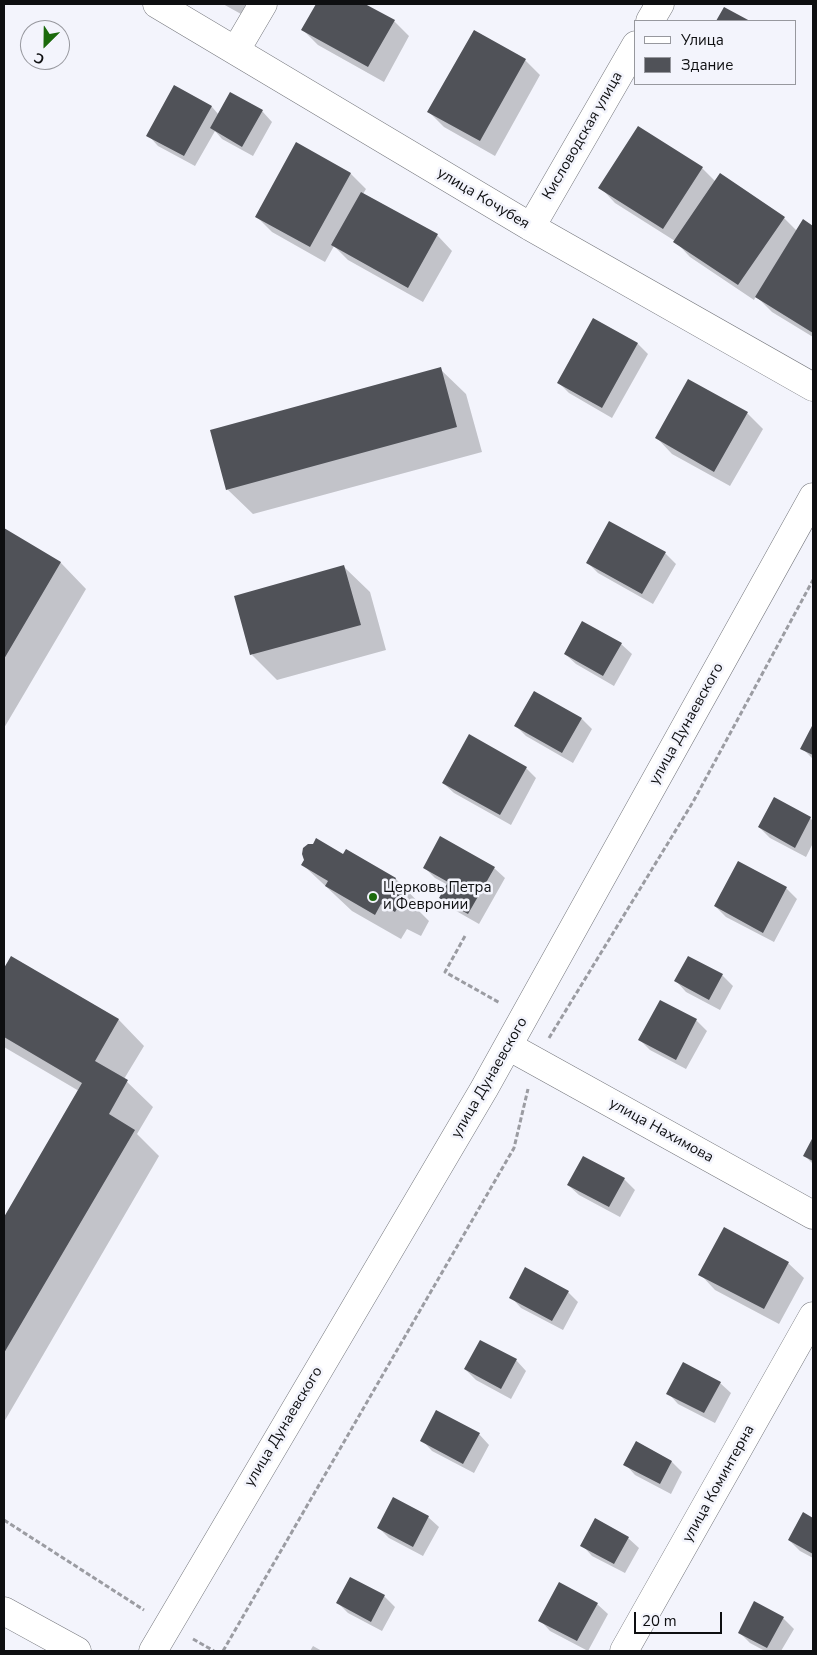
<!DOCTYPE html>
<meta charset="utf-8">
<style>
body{margin:0}
#map{position:relative;width:817px;height:1655px;overflow:hidden;background:#f3f4fc;font-family:"Nunito Sans",sans-serif}
canvas{display:block}
.frame{position:absolute;inset:0;border:5px solid #0e0f11;pointer-events:none}
.legend{position:absolute;left:634px;top:20px;width:162px;height:65px;box-sizing:border-box;background:#f3f4fc;border:1px solid #97989e;margin:0;padding:6px 9px;list-style:none;font-size:15px;color:#0e0f11}
.legend li{display:flex;align-items:center;gap:10px;height:25px}
.legend b{width:25px;border:1px solid #97989e}
.north{position:absolute;left:20px;top:20px;width:50px;height:50px;box-sizing:border-box;background:#f3f4fc;border:1px solid #97989e;border-radius:50%;rotate:203deg;font-size:14px;font-weight:700;line-height:20px;text-align:center;color:#0e0f11}
.north::after{content:'';display:block;margin:auto;width:18px;height:22px;background:#1b6a0c;clip-path:polygon(50% 0,100% 100%,50% 72%,0 100%)}
.scale{position:absolute;left:634px;top:1612px;width:88px;height:22px;box-sizing:border-box;border:2px solid #0e0f11;border-top:0;padding-left:6px;font-size:15px;line-height:18px;white-space:nowrap;color:#0e0f11;-webkit-text-stroke:4px #f3f4fc;paint-order:stroke}
</style>
<div id="map">
<canvas width="817" height="1655"></canvas>
<div class="frame"></div>
<ul class="legend">
<li><b style="height:6px;background:#fff"></b>Улица</li>
<li><b style="height:14px;background:#505258"></b>Здание</li>
</ul>
<div class="north">С</div>
<div class="scale">20 m</div>
</div>
<script>
const c = document.querySelector('canvas').getContext('2d');
c.lineJoin = 'round';
function fill(path, color) { c.fillStyle = color; c.fill(path, 'evenodd'); }
const toPath = rows => new Path2D(rows.map(r => 'M' + r).join(''));
function stroke(path, color, width, dash) { c.strokeStyle = color; c.lineWidth = width; c.lineCap = dash ? 'butt' : 'round'; c.setLineDash(dash || []); c.stroke(path); }
function drawText(font, color, halo, rows, align = 'center') {
  c.font = font + ' "Nunito Sans",sans-serif'; c.lineWidth = 5; c.setLineDash([]); c.textBaseline = 'middle'; c.strokeStyle = halo; c.fillStyle = color; for (const [text, x, y, turn = 0] of rows) {
    c.save(); c.translate(x, y); c.rotate((+turn || 0) * Math.PI / 180); c.textAlign = isNaN(turn) ? turn : align; if (halo) c.strokeText(text, 0, 0); c.fillText(text, 0, 0); c.restore();
  }
}
fill(toPath([
 [223,4,246,4,241,14],
 [317,4,363,4,394,21,409,36,384,82,318,45,303,30],
 [525,60,540,75,495,156,444,127,429,112],
 [175,87,212,107,219,115,262,111,272,122,253,156,222,139,215,131,195,166,158,146,148,135],
 [297,144,351,174,366,189,363,194,437,235,452,251,423,302,348,260,334,246,325,262,272,232,256,216],
 [702,168,716,182,784,218,797,231,803,221,813,227,813,337,772,312,756,296,754,300,690,257,675,241,615,203,600,187],
 [594,320,638,344,648,354,612,418,569,393,559,383],
 [440,369,466,394,482,452,253,514,227,489],
 [747,413,763,429,730,486,672,454,657,438],
 [4,530,61,563,86,589,4,728],
 [665,553,676,564,653,604,598,573,587,562],
 [344,567,370,592,386,650,277,680,252,655],
 [621,644,632,654,614,686,576,664,565,654],
 [582,719,592,729,573,763,526,736,516,726],
 [813,727,813,759,802,748],
 [526,768,536,778,511,825,454,793,443,783],
 [810,818,813,821,813,843,806,857,770,838,759,827],
 [313,845,344,856,347,851,396,879,421,905,418,910,429,921,421,936,407,929,401,939,352,911,302,864],
 [424,867,494,868,505,878,479,924,451,908,441,898,448,885,435,878],
 [786,888,797,899,774,942,726,917,715,906],
 [11,957,119,1020,144,1046,124,1079,153,1107,137,1134,159,1156,4,1422,4,1220,79,1091,4,1047,4,970],
 [722,975,733,986,720,1010,686,992,676,981],
 [696,1020,707,1031,686,1069,650,1050,640,1040],
 [813,1140,813,1164,805,1156],
 [624,1179,635,1190,620,1217,579,1195,568,1185],
 [788,1263,804,1278,779,1324,715,1290,700,1274],
 [568,1292,578,1302,563,1330,521,1308,511,1297],
 [516,1360,526,1371,511,1399,476,1380,465,1369],
 [720,1383,731,1393,715,1423,678,1404,668,1393],
 [479,1434,489,1445,474,1473,432,1451,422,1440],
 [672,1462,682,1472,671,1494,635,1475,625,1464],
 [803,1514,813,1519,813,1558,800,1551,789,1540],
 [428,1517,439,1527,423,1556,389,1538,378,1527],
 [628,1538,639,1548,625,1573,592,1556,582,1545],
 [350,1578,384,1596,395,1607,382,1631,348,1613,338,1603],
 [597,1604,608,1614,588,1651,550,1631,540,1620],
 [783,1618,794,1629,781,1651,765,1651,750,1643,739,1632],
 [313,1646,322,1651,310,1651]
]), '#0003');
fill(toPath([
 [316,4,365,4,395,20,368,67,301,30],
 [724,7,750,21,716,21],
 [474,30,526,59,480,141,427,112],
 [174,85,212,106,184,156,146,136],
 [230,92,263,110,242,147,210,128],
 [638,126,703,167,663,229,598,188],
 [296,142,351,173,310,247,255,217],
 [720,173,785,217,738,285,673,242],
 [361,192,438,234,408,288,331,245],
 [803,219,813,226,813,333,755,297],
 [593,318,638,343,602,408,557,383],
 [441,367,457,427,226,490,210,430],
 [688,379,748,412,714,472,655,438],
 [609,521,666,552,642,594,586,563],
 [4,528,61,562,4,659],
 [344,565,361,625,250,655,234,596],
 [582,621,622,643,603,676,564,654],
 [534,691,582,718,562,753,514,726],
 [813,724,813,755,800,749],
 [469,734,527,767,500,815,442,783],
 [774,797,811,817,795,848,758,827],
 [440,836,495,867,468,914,439,898,448,882,423,868],
 [316,838,343,854,346,849,396,878,391,888,405,895,395,912,381,904,375,915,325,886,328,881,301,865,304,860,302,854,303,848,308,844,313,844],
 [738,861,787,887,763,933,714,906],
 [11,956,119,1019,95,1061,128,1080,109,1114,135,1130,4,1353,4,1217,82,1083,4,1037,4,968],
 [688,956,723,974,709,1000,674,981],
 [660,1000,697,1019,676,1060,638,1040],
 [813,1137,813,1161,803,1156],
 [583,1156,625,1178,609,1207,567,1185],
 [724,1227,789,1262,764,1309,698,1275],
 [525,1267,569,1291,552,1321,509,1298],
 [480,1340,517,1359,501,1389,464,1369],
 [683,1362,721,1382,704,1413,666,1394],
 [436,1410,480,1433,463,1464,420,1441],
 [636,1441,672,1461,660,1484,623,1465],
 [393,1497,429,1516,413,1547,377,1528],
 [803,1512,813,1518,813,1554,788,1540],
 [595,1518,629,1537,614,1564,580,1546],
 [350,1577,385,1595,371,1622,336,1603],
 [559,1582,598,1603,577,1641,538,1621],
 [754,1601,784,1617,767,1648,738,1633]
]), '#505258');
const minor = toPath([
 [157,4,531,227,813,387],
 [650,21,660,4],
 [236,50,263,4],
 [531,227,636,45],
 [508,1046,813,1215],
 [4,1611,77,1651],
 [153,1651,484,1089,813,497],
 [624,1651,813,1316]
]);
stroke(minor, '#74767c', 29);
stroke(toPath([
 [465,936,445,972,500,1003],
 [549,1038,693,802,813,580],
 [4,1520,144,1610],
 [193,1639,214,1651],
 [223,1651,514,1148,528,1089]
]), '#9b9ca2', 3, [5, 2.5]);
stroke(minor, '#fff', 28);
for (const [x, y, r, color] of [
 [373,897,5,"#1b6a0c"]
]) { const dot = new Path2D(); dot.arc(x, y, r, 0, 2 * Math.PI); c.fillStyle = color; c.fill(dot); stroke(dot, '#f3f4fc', 2); }
drawText('15px', '#0e0f11', '#f3f4fc', [
 ["Кисловодская улица",583,136,-60],
 ["улица Кочубея",483,199,31],
 ["улица Дунаевского",687,724,-61],
 ["улица Дунаевского",490,1078,-60],
 ["улица Нахимова",661,1131,29],
 ["улица Дунаевского",284,1427,-59],
 ["улица Коминтерна",719,1484,-61]
]);
drawText('15px', '#0e0f11', '#f3f4fc', [
 ["Церковь Петра",383,888],
 ["и Февронии",383,905]
], 'left');
</script>
